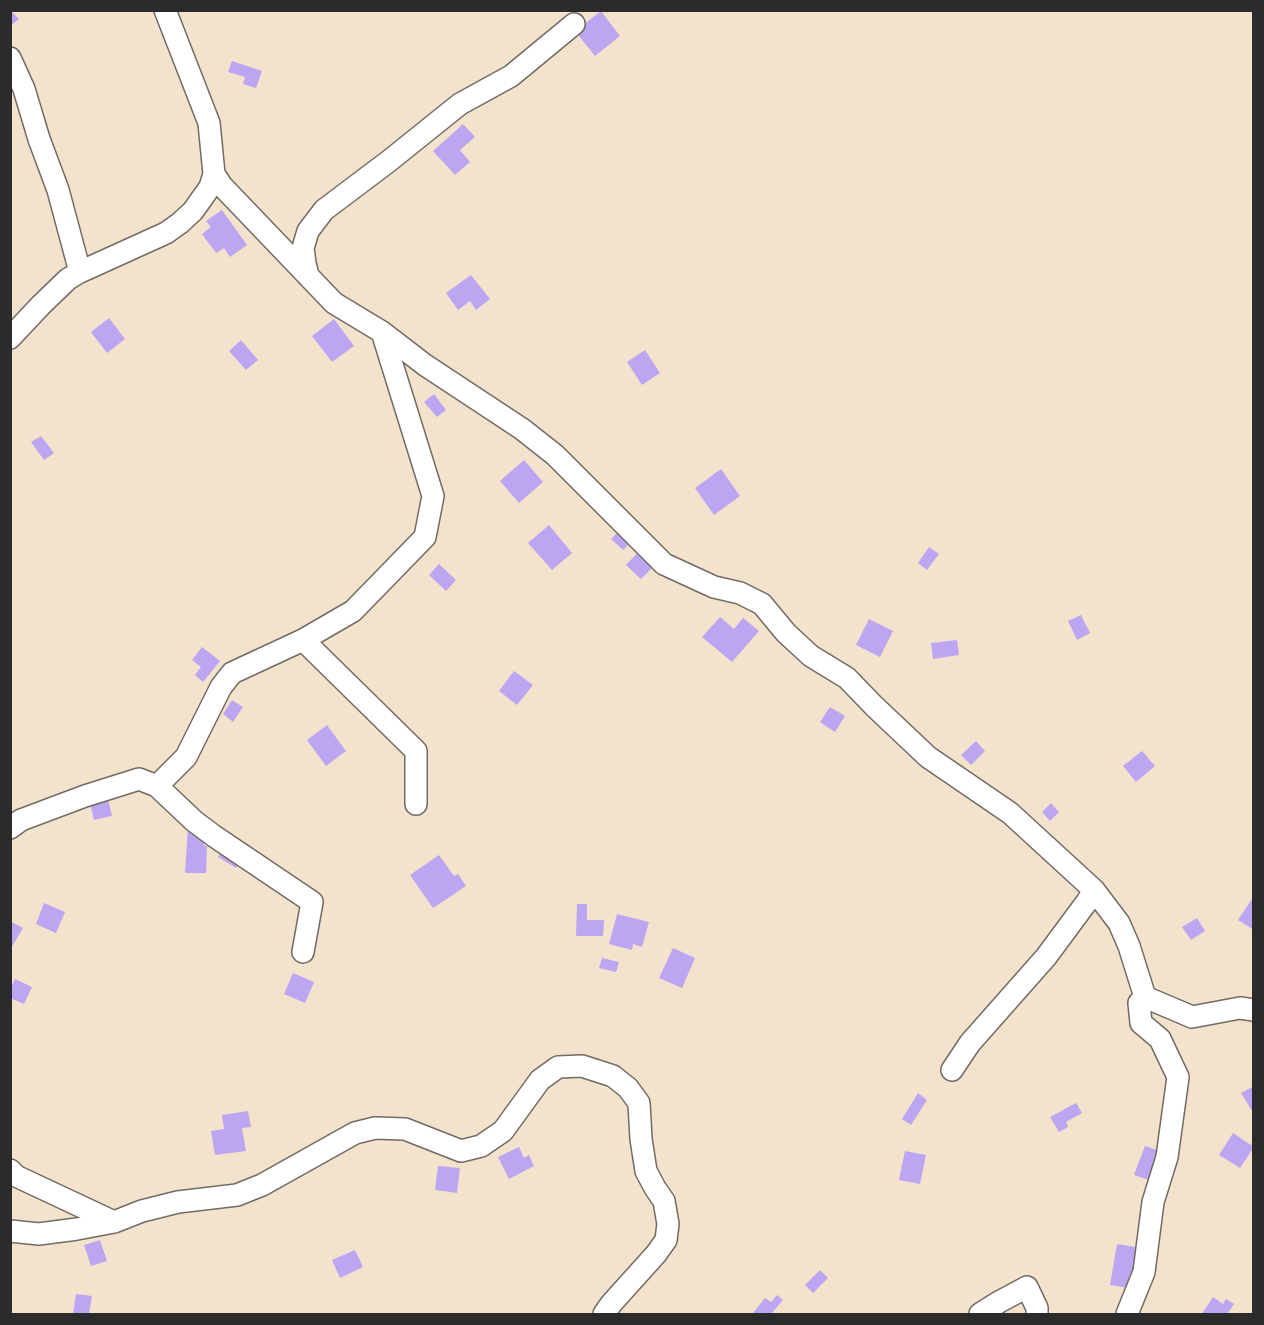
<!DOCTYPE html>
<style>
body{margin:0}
#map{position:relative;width:1264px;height:1325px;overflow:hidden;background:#f3e3cd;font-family:"Comic Neue",sans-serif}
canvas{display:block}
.frame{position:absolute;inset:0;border:12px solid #2b2b2b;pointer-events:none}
</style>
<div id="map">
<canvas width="1264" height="1325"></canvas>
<div class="frame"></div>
</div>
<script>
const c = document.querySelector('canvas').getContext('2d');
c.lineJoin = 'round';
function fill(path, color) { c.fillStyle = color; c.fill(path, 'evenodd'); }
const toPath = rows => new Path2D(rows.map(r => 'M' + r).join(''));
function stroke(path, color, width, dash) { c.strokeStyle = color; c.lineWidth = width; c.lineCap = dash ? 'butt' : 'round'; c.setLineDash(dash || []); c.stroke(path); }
fill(toPath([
 [10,10,19,19,10,26],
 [601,11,620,36,595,56,575,31],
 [232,61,262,71,256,88,243,84,245,77,228,72],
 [463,124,475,137,460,150,470,162,455,175,433,151],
 [222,210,247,245,230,257,224,248,216,253,202,234,211,227,206,221],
 [471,275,490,299,476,310,470,301,458,310,446,293],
 [109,318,125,339,107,353,91,332],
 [334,319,354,346,332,362,312,336],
 [241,340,258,360,246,370,229,351],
 [645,350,660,373,642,385,627,362],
 [434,394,446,410,437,417,424,402],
 [41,436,54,453,44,460,31,442],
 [524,460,543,482,519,503,500,481],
 [721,469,740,496,714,515,695,488],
 [549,525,572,553,552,570,528,543],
 [621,529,633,540,623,550,611,539],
 [929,547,939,554,927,570,918,563],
 [641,549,656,564,641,579,626,565],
 [439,564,456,580,446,591,429,575],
 [1081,615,1090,633,1077,640,1068,621],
 [720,617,734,629,743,618,759,631,732,662,702,637],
 [869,619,893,631,880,657,856,645],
 [957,640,959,655,933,659,931,643],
 [202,647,220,661,203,682,195,675,201,667,192,660],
 [514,671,533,685,517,705,499,691],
 [232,700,243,707,233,722,223,714],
 [830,707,845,716,835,732,820,722],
 [327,725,346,751,326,766,307,740],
 [976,741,985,751,971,765,961,755],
 [1142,751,1155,766,1136,782,1123,766],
 [108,799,112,816,94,820,90,803],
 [1051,803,1059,812,1050,821,1042,812],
 [188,826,204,837,204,846,207,846,206,873,185,873],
 [224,847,242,858,236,868,218,857],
 [439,855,454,876,458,874,466,886,433,908,410,875],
 [1254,896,1254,930,1238,920],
 [44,903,65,912,56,933,36,924],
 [577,904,587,904,587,920,604,920,603,936,576,936],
 [617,914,649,922,642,947,633,944,632,950,609,944],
 [1197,918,1205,931,1191,940,1182,927],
 [10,921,23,928,10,950],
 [673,948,695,958,682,988,659,978],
 [602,958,619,962,616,972,599,968],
 [293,973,314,982,305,1003,284,994],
 [15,979,32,987,24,1004,10,998,10,989],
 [1254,1086,1254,1114,1241,1093],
 [918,1093,927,1100,911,1125,902,1119],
 [1076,1103,1082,1113,1066,1122,1068,1127,1059,1132,1050,1117],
 [248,1111,251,1127,242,1128,246,1151,215,1155,211,1131,224,1129,222,1115],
 [1233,1133,1254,1147,1240,1168,1219,1155],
 [1145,1146,1165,1153,1155,1182,1134,1175],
 [519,1147,524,1158,529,1155,534,1166,509,1179,498,1157],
 [905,1151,926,1155,920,1184,899,1180],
 [438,1166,460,1168,457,1193,435,1190],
 [100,1240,107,1261,91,1266,84,1245],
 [1117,1244,1141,1248,1134,1289,1110,1285],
 [355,1250,363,1267,340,1278,332,1260],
 [820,1270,828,1278,813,1293,805,1285],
 [76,1294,92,1296,89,1314,73,1314],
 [777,1295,783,1300,771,1314,754,1314,753,1313,765,1298,771,1302],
 [1213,1297,1223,1304,1226,1299,1234,1304,1227,1314,1202,1314]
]), '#bca5f1');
const minor = toPath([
 [10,58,24,89,39,139,58,190,80,272],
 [214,174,222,186,334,303,382,332,425,365,522,429,555,455,664,564,714,587,740,593,762,604,786,633,811,656,847,678,874,706,928,757,1010,813,1094,890,1119,923,1129,946,1145,997,1192,1017,1240,1008,1254,1010],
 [308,276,305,263,303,248,308,231,324,210,389,161,460,104,511,76,574,24],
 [10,338,41,305,68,279,80,272,166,233,180,223,193,211,210,187,214,174,209,123,165,10],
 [303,640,416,751,416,804],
 [157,786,186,757,221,687,232,673,303,640,353,611,425,537,433,496,382,332],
 [10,828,21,820,85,796,139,779,157,786,194,821,214,836,312,902,303,952],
 [952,1070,970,1043,1046,957,1086,903,1094,890],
 [10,1170,16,1176,114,1222],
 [10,1231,39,1234,77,1229,114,1222,142,1211,178,1202,237,1195,262,1185,355,1133,375,1128,405,1129,461,1151,481,1146,503,1131,540,1080,558,1067,582,1066,613,1076,628,1088,639,1103,641,1139,646,1171,655,1188,664,1201,668,1224,666,1240,656,1254,611,1304,604,1314],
 [980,1314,999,1302,1027,1287,1037,1308,1037,1314],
 [1127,1314,1144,1272,1153,1202,1167,1157,1178,1077,1160,1039,1141,1023,1139,1003,1145,997]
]);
stroke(minor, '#716b64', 24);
stroke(minor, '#fff', 21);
</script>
